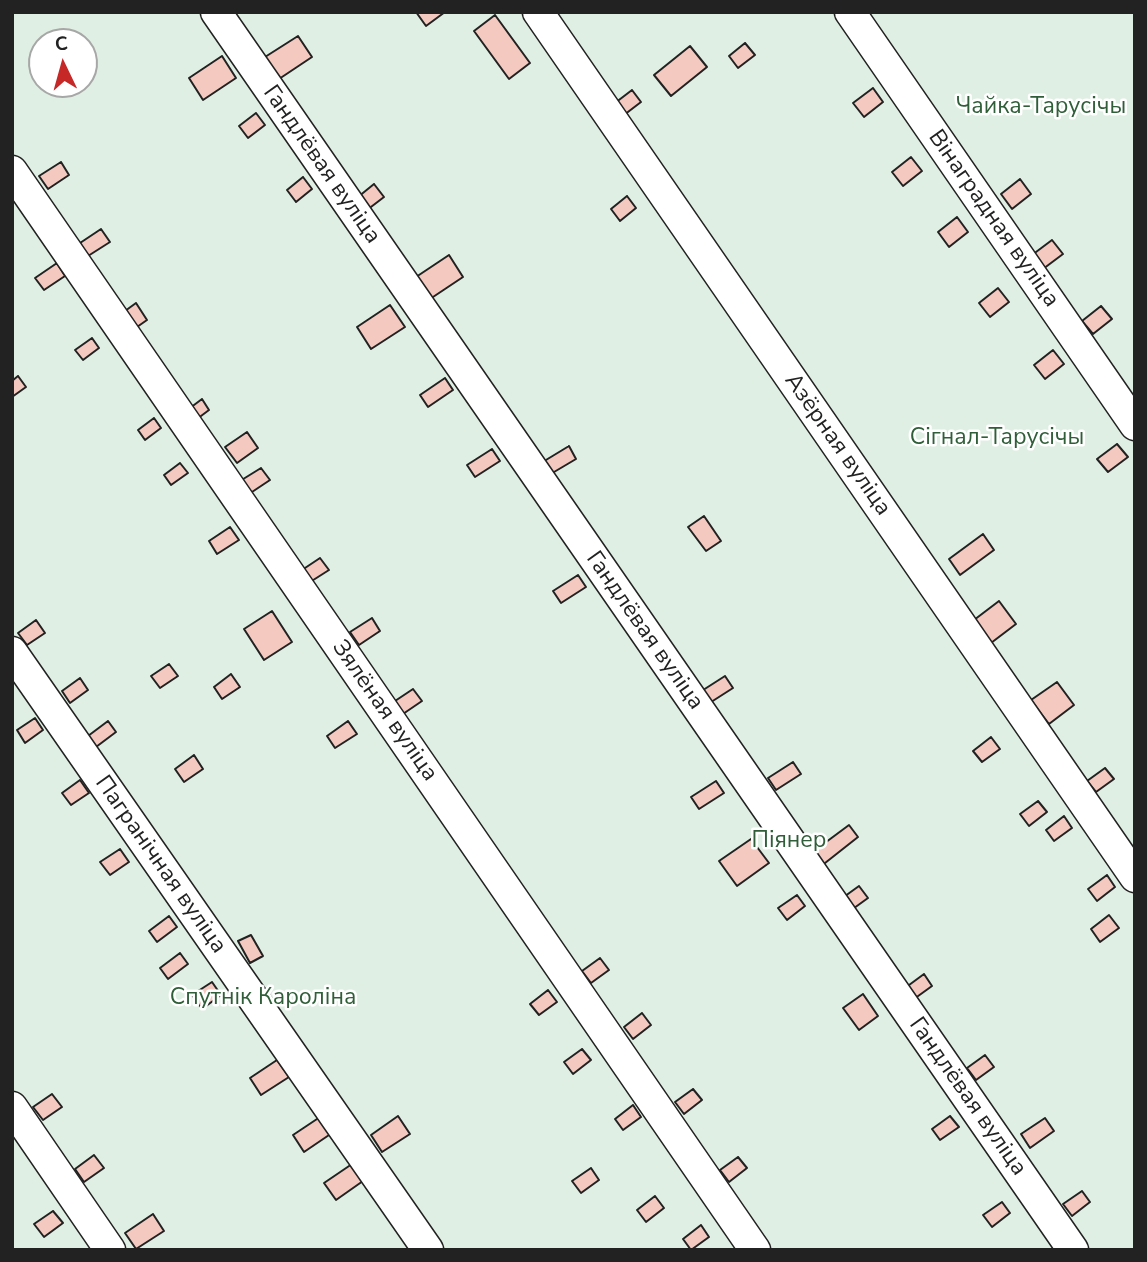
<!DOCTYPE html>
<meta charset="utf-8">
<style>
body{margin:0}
#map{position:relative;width:1147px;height:1262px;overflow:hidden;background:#fff;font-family:"Nunito Sans",sans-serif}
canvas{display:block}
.frame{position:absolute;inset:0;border:14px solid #222;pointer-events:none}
.north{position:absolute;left:28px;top:28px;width:70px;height:70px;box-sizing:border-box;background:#fff;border:2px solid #a7a7a7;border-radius:50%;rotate:355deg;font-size:19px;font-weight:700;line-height:28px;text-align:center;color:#222}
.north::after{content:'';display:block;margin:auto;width:24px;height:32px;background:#c62828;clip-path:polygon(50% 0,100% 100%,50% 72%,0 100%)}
</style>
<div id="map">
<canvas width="1147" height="1262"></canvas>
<div class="frame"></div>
<div class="north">С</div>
</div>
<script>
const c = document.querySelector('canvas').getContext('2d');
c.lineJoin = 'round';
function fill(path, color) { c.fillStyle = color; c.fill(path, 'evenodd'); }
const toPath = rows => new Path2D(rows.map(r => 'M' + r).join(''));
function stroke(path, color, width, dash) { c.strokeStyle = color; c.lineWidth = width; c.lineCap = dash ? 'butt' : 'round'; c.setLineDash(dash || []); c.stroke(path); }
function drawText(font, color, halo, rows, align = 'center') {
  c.font = font + ' "Nunito Sans",sans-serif'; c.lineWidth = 5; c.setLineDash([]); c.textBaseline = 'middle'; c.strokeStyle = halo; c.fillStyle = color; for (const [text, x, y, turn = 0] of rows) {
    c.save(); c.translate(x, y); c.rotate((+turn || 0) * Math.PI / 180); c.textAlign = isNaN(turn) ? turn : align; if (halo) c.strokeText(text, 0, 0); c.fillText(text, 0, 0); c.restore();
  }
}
const green = toPath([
 [12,12,1135,12,1135,1250,12,1250,12,12],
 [42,42,84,42,84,84,42,84,42,42]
]);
fill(green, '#e0efe3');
stroke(green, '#6f6f6f', 2);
const building = toPath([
 [416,12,445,12,426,26,416,12],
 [495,15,530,63,509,79,474,31,495,15],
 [298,36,312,57,279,79,265,57,298,36],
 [745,43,755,55,738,68,729,56,745,43],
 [690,46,707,67,671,96,654,75,690,46],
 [222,56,236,78,203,100,189,78,222,56],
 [873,88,883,102,864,117,853,103,873,88],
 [632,90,641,102,624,115,615,103,632,90],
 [256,113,265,125,248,138,239,126,256,113],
 [911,157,922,171,903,186,892,172,911,157],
 [61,162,69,175,48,189,39,176,61,162],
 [303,177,312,189,296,202,287,190,303,177],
 [1020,179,1031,194,1012,209,1001,194,1020,179],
 [374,184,384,197,367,210,358,197,374,184],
 [627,196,636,208,620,221,611,209,627,196],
 [957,217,968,232,949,247,938,232,957,217],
 [101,229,110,242,88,256,80,243,101,229],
 [1052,240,1063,254,1043,269,1032,255,1052,240],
 [449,255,463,277,430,299,416,277,449,255],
 [57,263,65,276,44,290,35,278,57,263],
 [998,288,1009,302,990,317,979,303,998,288],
 [136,303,147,320,137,327,125,311,136,303],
 [390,305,405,327,371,349,357,327,390,305],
 [1101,306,1112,319,1093,334,1082,321,1101,306],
 [92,338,99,348,83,360,75,350,92,338],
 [1053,350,1064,364,1045,379,1034,365,1053,350],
 [18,376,26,387,12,397,12,381,18,376],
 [445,378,453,390,428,407,420,395,445,378],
 [202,399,209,410,193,422,186,411,202,399],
 [154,418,161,428,145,440,138,430,154,418],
 [247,432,258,448,237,463,225,447,247,432],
 [1117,444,1128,457,1108,472,1097,459,1117,444],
 [569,446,576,459,549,475,541,463,569,446],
 [492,449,500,461,475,477,467,465,492,449],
 [180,463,188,473,171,485,164,475,180,463],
 [261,468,270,480,249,494,240,481,261,468],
 [704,516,721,541,706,551,688,527,704,516],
 [230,527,239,540,217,554,209,541,230,527],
 [983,534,994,550,960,575,949,559,983,534],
 [320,558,329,570,307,584,299,572,320,558],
 [578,575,586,587,561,603,553,591,578,575],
 [999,601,1016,624,991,643,974,620,999,601],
 [272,611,292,642,264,660,244,629,272,611],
 [372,618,380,631,359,645,350,632,372,618],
 [36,620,45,633,27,645,18,633,36,620],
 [169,664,178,676,160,688,151,676,169,664],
 [231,674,240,687,222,699,214,687,231,674],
 [725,676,733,688,708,704,700,692,725,676],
 [80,678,88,690,70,703,62,691,80,678],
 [1057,682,1074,705,1049,724,1031,700,1057,682],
 [413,689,422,701,400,716,392,703,413,689],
 [35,718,43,730,25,743,17,730,35,718],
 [108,721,116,732,96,747,88,736,108,721],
 [348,721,357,734,335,748,327,736,348,721],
 [991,737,1000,749,982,762,973,751,991,737],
 [194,755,203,769,184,782,175,769,194,755],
 [793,762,801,774,776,790,768,778,793,762],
 [1105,768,1114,779,1096,792,1087,781,1105,768],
 [80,780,89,793,71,805,62,793,80,780],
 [716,781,724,793,699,809,691,797,716,781],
 [1038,801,1047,812,1029,826,1020,814,1038,801],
 [1064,816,1072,828,1054,841,1046,830,1064,816],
 [849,825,858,837,820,867,810,854,849,825],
 [751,839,769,863,737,886,719,861,751,839],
 [120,849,129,862,110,875,100,862,120,849],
 [1107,875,1115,887,1097,901,1088,889,1107,875],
 [859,886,868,898,850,911,841,899,859,886],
 [797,895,805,906,787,920,778,908,797,895],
 [1109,915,1119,928,1100,942,1091,929,1109,915],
 [169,916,177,927,157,942,149,931,169,916],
 [251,935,263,956,250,963,238,941,251,935],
 [180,953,188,964,168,979,160,968,180,953],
 [600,958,609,970,591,983,582,971,600,958],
 [924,974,932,986,914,999,905,988,924,974],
 [212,982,221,995,202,1009,192,995,212,982],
 [548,990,557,1002,539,1015,530,1004,548,990],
 [863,994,878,1016,859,1030,843,1008,863,994],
 [642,1013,651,1025,633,1039,624,1027,642,1013],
 [582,1049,591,1060,573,1074,564,1062,582,1049],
 [985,1055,994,1067,976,1080,967,1068,985,1055],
 [277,1060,289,1077,261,1095,250,1078,277,1060],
 [693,1089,702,1100,684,1114,675,1102,693,1089],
 [52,1094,62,1107,43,1120,33,1107,52,1094],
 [633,1105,641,1117,623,1130,615,1119,633,1105],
 [398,1116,410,1134,382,1152,371,1135,398,1116],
 [950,1116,959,1127,940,1140,932,1129,950,1116],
 [320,1117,332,1133,304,1152,293,1135,320,1117],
 [1045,1118,1054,1131,1030,1148,1021,1134,1045,1118],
 [94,1155,104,1168,84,1182,75,1169,94,1155],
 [738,1157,747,1168,729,1182,720,1170,738,1157],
 [352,1164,363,1181,336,1200,324,1183,352,1164],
 [591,1168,599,1180,581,1193,572,1181,591,1168],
 [1082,1191,1090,1202,1072,1216,1063,1204,1082,1191],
 [655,1196,664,1208,646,1222,637,1210,655,1196],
 [1002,1202,1010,1213,992,1227,983,1215,1002,1202],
 [53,1211,63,1223,44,1237,34,1224,53,1211],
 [153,1214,164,1231,136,1249,125,1233,153,1214],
 [701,1225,709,1237,691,1250,683,1239,701,1225]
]);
fill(building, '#f3c9c0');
stroke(building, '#222', 2);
const minor = toPath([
 [216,12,1073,1250],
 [538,12,1135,877],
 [850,12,1135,425],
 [12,171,755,1250],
 [12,652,428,1250],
 [12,1107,110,1250]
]);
stroke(minor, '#222', 33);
stroke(minor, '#fff', 30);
drawText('23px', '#2f5e38', '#fff', [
 ["Чайка-Тарусічы",1041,107],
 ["Сігнал-Тарусічы",997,438],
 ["Піянер",789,841],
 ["Спутнік Кароліна",263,998]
]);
drawText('23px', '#222', '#fff', [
 ["Гандлёвая вуліца",321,165,55],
 ["Вінаградная вуліца",993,219,55],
 ["Азёрная вуліца",837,445,55],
 ["Гандлёвая вуліца",644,631,55],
 ["Зялёная вуліца",384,711,55],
 ["Пагранічная вуліца",160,865,55],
 ["Гандлёвая вуліца",967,1097,55]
]);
</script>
